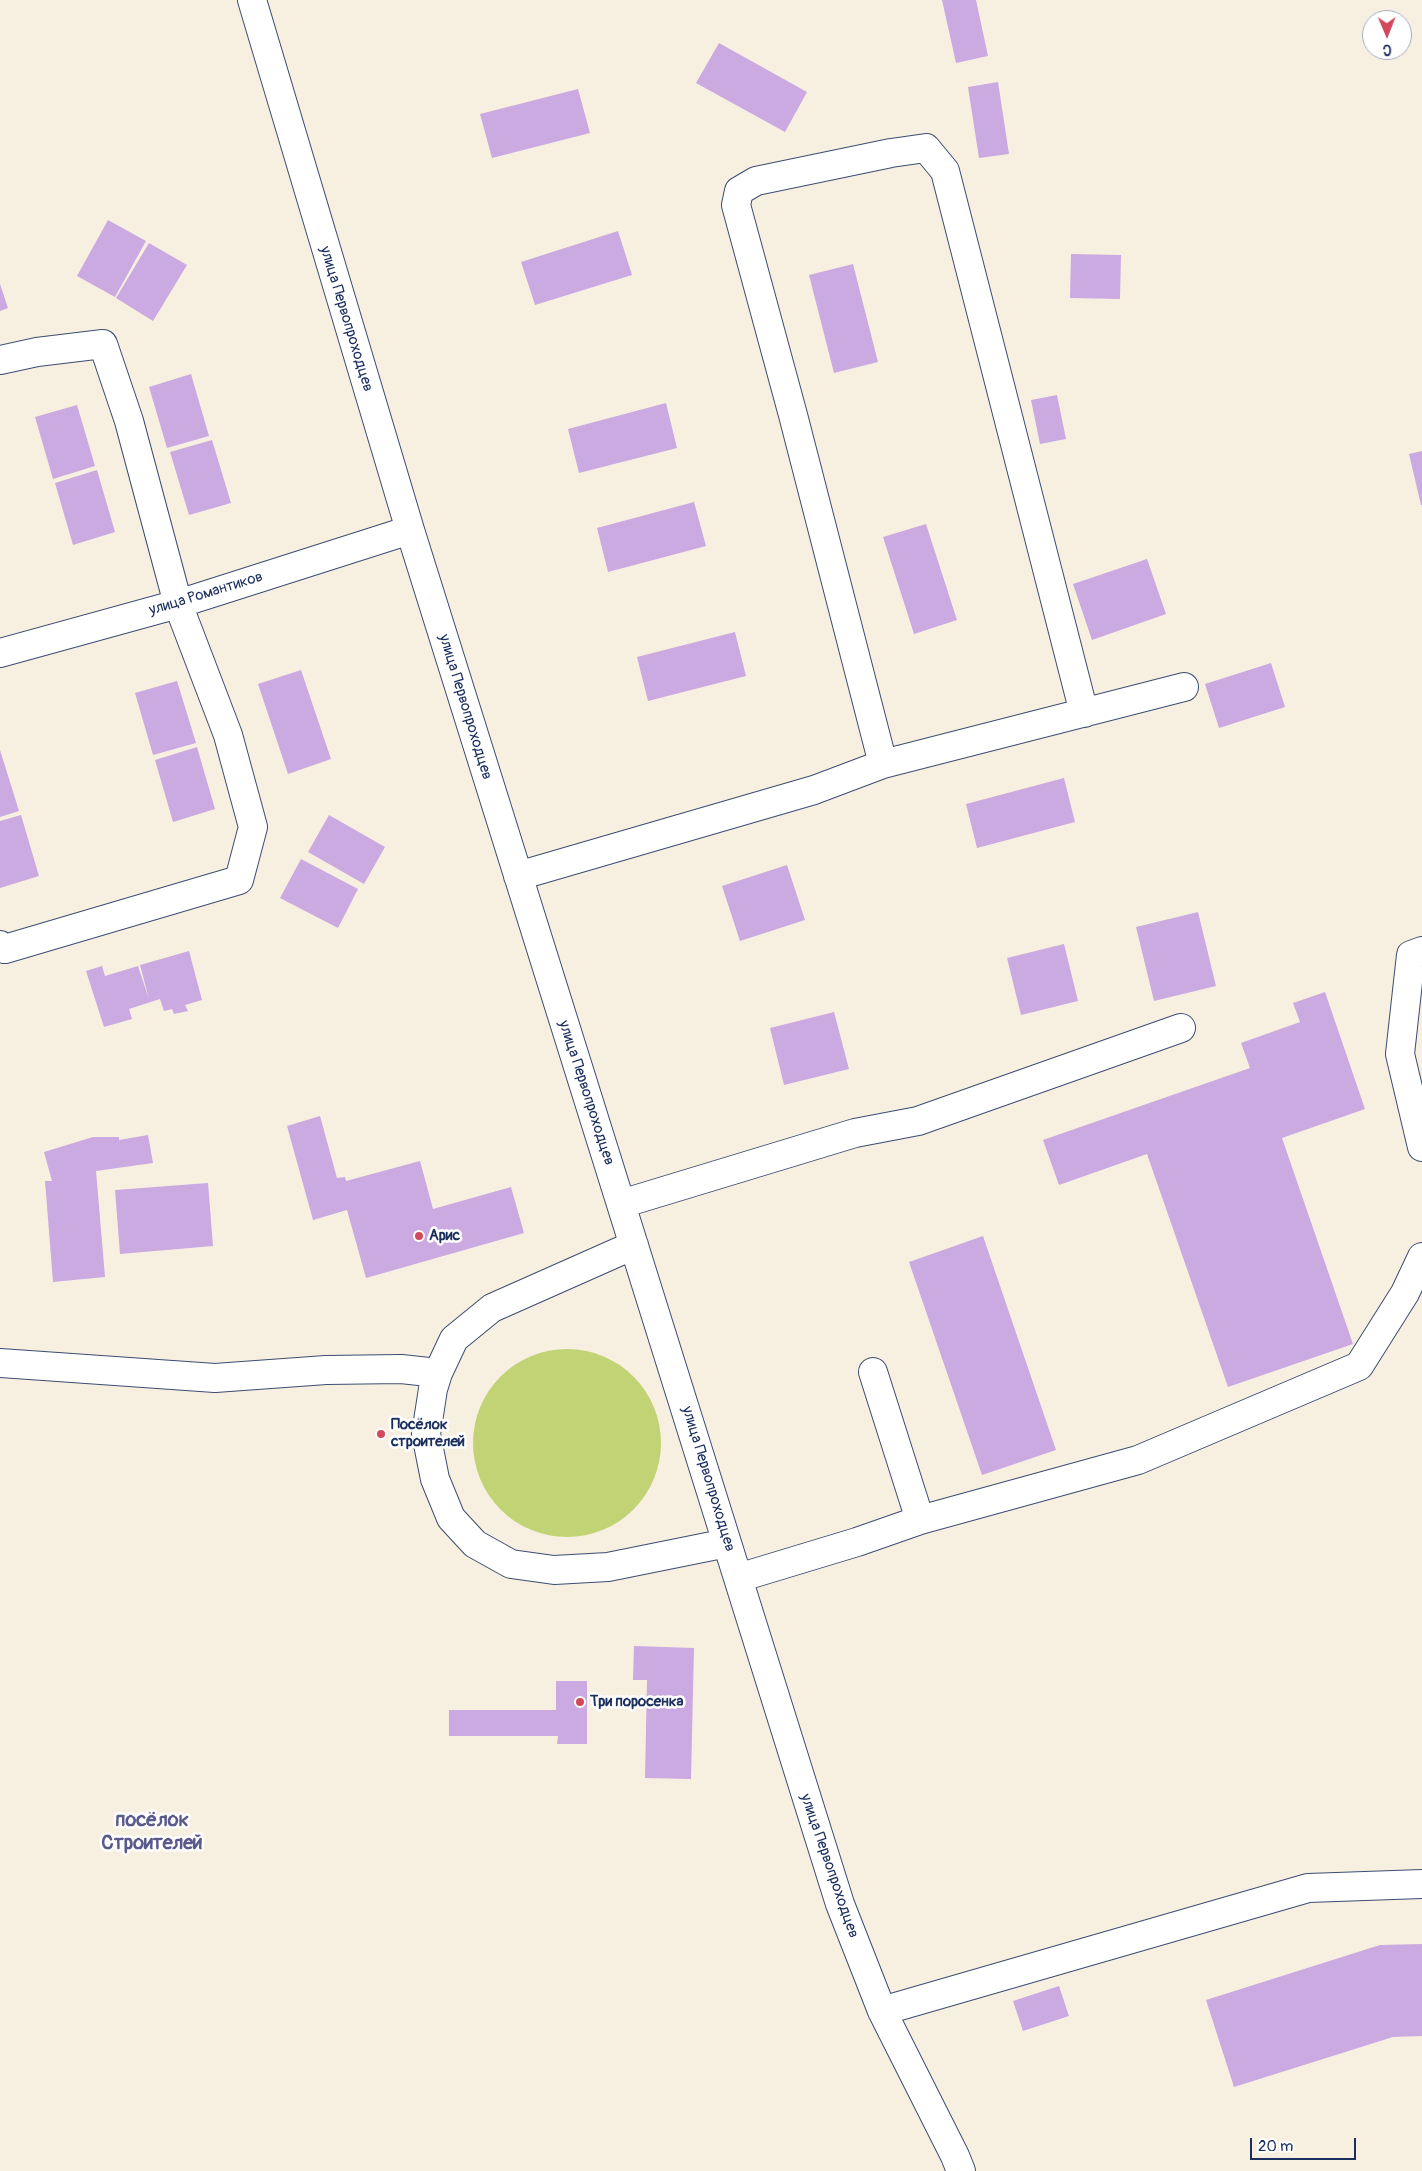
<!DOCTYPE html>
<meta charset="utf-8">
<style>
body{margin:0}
#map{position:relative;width:1422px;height:2171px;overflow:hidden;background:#f7f0e1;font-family:Pangolin,sans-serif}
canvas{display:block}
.north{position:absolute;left:1362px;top:10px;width:50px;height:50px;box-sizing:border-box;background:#fff;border:1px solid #a4acbf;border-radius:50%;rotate:179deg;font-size:14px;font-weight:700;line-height:20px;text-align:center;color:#1b2f5e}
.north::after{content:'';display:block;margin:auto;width:18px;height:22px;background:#d1495b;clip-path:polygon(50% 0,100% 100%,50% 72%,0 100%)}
.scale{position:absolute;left:1250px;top:2138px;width:106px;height:22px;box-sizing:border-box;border:2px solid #1b2f5e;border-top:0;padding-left:6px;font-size:15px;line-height:18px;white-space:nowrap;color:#1b2f5e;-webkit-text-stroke:4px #fff;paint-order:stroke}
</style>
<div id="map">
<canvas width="1422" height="2171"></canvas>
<div class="north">С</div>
<div class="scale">20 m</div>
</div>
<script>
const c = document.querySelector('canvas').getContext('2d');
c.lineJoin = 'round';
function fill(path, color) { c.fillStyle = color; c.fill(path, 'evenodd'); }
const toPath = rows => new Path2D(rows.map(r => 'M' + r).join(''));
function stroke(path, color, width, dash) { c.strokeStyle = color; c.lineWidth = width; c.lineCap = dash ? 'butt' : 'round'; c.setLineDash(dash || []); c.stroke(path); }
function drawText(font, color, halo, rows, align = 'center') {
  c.font = font + ' Pangolin,sans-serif'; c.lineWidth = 5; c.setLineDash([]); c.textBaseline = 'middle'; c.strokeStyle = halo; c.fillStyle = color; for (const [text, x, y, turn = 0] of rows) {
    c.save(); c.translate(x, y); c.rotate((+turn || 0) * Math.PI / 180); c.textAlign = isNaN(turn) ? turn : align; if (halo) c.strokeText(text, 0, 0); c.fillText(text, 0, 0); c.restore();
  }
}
fill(toPath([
 '473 1443a94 94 0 1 1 188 0a94 94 0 1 1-188 0Z'
]), '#c2d376');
fill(toPath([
 [942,0,976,0,988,56,956,63],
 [719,43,807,92,785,132,696,83],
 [998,82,1009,154,979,158,968,87],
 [578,89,590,133,492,158,480,114],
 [108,220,146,241,115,297,77,276],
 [618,231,632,275,535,305,521,262],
 [149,243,187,265,153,321,116,298],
 [1071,254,1121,255,1120,299,1070,298],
 [853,264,878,362,834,373,809,275],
 [0,284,8,308,0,311],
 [191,374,209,436,167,448,149,387],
 [1057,395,1066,439,1040,444,1031,400],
 [666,403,677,448,579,473,568,429],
 [77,405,95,466,53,479,35,417],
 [212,440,231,503,189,515,170,452],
 [1422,451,1422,505,1421,505,1409,454],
 [97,470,115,532,73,545,55,483],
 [694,502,706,546,608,572,597,528],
 [926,524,957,620,914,634,883,537],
 [1147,559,1166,614,1092,640,1073,584],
 [735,632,746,676,648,701,637,657],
 [1271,663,1285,707,1219,728,1205,684],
 [301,670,331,759,288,774,258,684],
 [177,681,196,743,153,755,135,693],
 [197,747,215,809,173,822,155,760],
 [0,750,19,811,0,817],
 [1064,778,1075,822,977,848,966,804],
 [21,815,39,876,0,888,0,821],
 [329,815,385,847,364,884,308,852],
 [301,859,358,889,338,928,280,898],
 [787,865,805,920,740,941,722,886],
 [1198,912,1216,986,1154,1001,1136,927],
 [1064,944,1078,1001,1021,1015,1007,958],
 [189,951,202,1000,185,1005,188,1011,174,1014,172,1009,164,1011,160,999,129,1009,132,1019,104,1027,86,971,102,966,105,976,138,966,149,999,140,965],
 [1325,992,1365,1109,1282,1138,1353,1344,1228,1387,1147,1154,1059,1185,1043,1140,1250,1068,1241,1043,1300,1022,1293,1003],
 [834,1012,849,1069,784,1085,770,1028],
 [320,1116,337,1178,345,1177,346,1181,420,1161,433,1209,511,1187,524,1233,366,1278,347,1210,313,1220,287,1126],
 [148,1135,153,1163,96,1171,105,1277,53,1282,45,1181,52,1181,44,1152,93,1137,119,1137,119,1140],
 [208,1183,213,1246,120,1254,115,1190],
 [983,1236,1056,1450,982,1475,909,1262],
 [634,1646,694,1648,691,1779,645,1778,647,1680,633,1680],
 [556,1681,587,1681,587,1744,557,1744,558,1736,449,1736,449,1710,556,1710],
 [1422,1944,1422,2036,1393,2037,1234,2087,1206,2000,1380,1945],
 [1059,1986,1069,2016,1023,2031,1013,2001]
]), '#cba9e1');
const minor = toPath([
 [252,0,410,530,840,1904,882,2011,955,2156,961,2171],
 [0,360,37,352,103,344,129,421,178,604,228,735,253,827,239,880,5,949,0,945],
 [0,653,178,604,410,530],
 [883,764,793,415,736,205,739,191,756,181,891,153,926,148,945,171,1084,713],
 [518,876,814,790,883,764,1184,687],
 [1422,951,1411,955,1400,1054,1422,1147],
 [621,1204,855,1133,918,1121,1181,1028],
 [634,1245,492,1308,454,1339,438,1373,433,1389,426,1434,435,1479,451,1518,475,1544,511,1564,554,1570,608,1567,727,1543],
 [0,1363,215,1378,326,1370,401,1369,438,1373],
 [920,1520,1138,1460,1359,1366,1405,1293,1422,1257],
 [738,1578,857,1542,920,1520,873,1372],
 [882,2011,1308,1888,1422,1884]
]);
stroke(minor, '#3c4c72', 30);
stroke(minor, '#fff', 28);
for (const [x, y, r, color] of [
 [419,1236,5,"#d1495b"],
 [381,1434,5,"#d1495b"],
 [580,1702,5,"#d1495b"]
]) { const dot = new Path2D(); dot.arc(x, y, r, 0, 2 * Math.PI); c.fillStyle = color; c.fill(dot); stroke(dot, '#fff', 2); }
drawText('15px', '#1b2f5e', '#fff', [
 ["улица Первопроходцев",346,319,73],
 ["улица Романтиков",206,594,-17],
 ["улица Первопроходцев",465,707,73],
 ["улица Первопроходцев",586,1093,72],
 ["улица Первопроходцев",708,1479,73],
 ["улица Первопроходцев",829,1866,71]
]);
drawText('bold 15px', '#1b2f5e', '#fff', [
 ["Арис",429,1236],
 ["Посёлок",391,1425],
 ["строителей",391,1442],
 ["Три поросенка",590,1702]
], 'left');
drawText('bold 20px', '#595a8c', '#fff', [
 ["посёлок",152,1821],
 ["Строителей",152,1844]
]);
</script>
